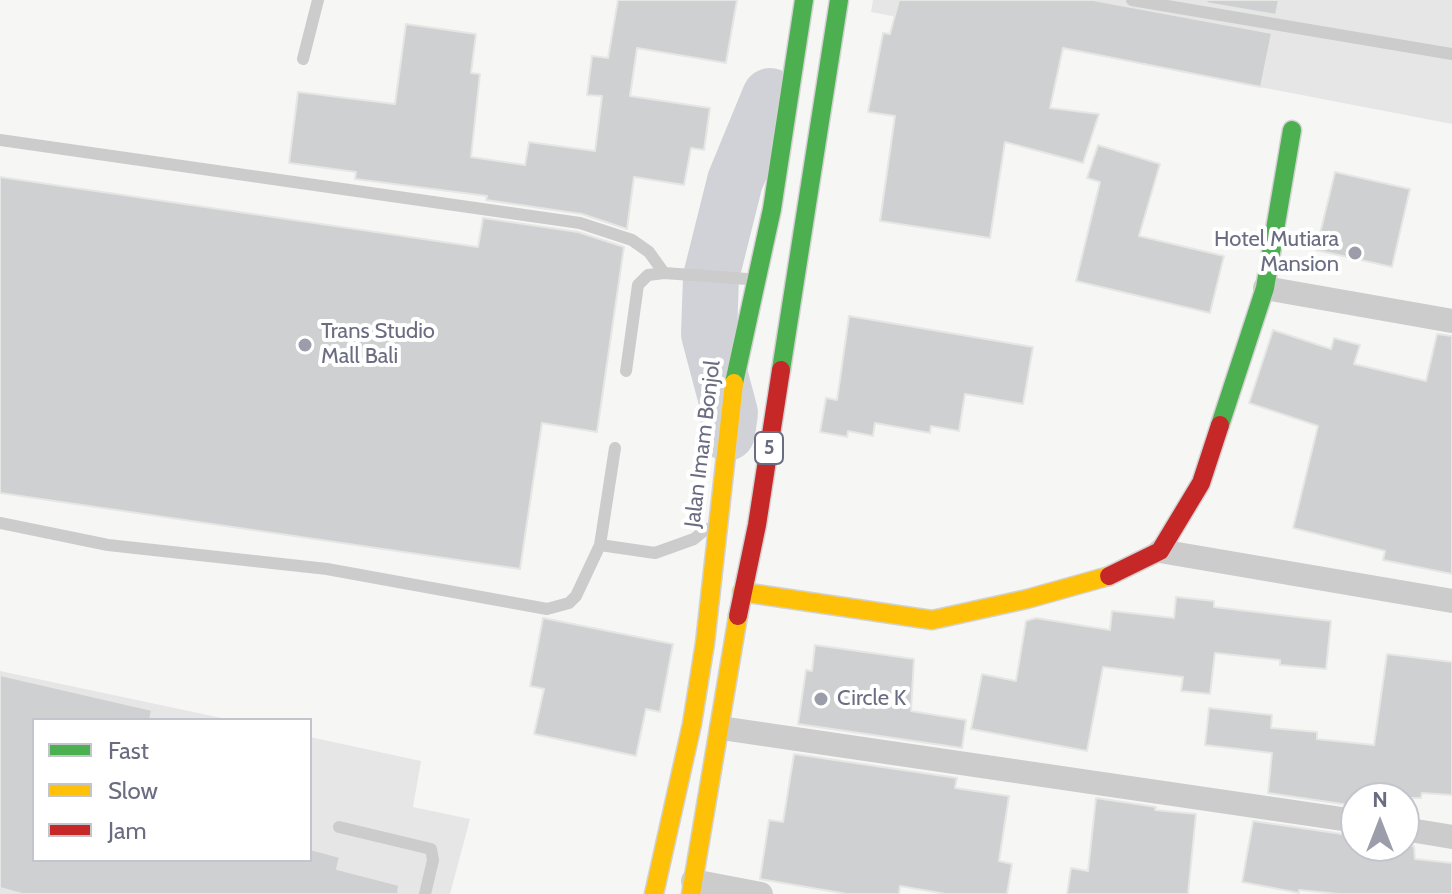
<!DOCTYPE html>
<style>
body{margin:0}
#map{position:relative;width:1452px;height:894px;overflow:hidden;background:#f6f6f5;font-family:Cabin,sans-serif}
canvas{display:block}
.legend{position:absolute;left:32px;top:718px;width:280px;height:144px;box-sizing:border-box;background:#fff;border:2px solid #c3c5cd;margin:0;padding:10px 14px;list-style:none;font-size:24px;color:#6a6d81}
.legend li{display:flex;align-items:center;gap:16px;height:40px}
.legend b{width:40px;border:2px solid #c3c5cd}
.north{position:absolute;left:1340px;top:782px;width:80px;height:80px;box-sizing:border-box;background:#fff;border:2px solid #c3c5cd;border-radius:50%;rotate:0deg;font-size:22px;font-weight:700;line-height:32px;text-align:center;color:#6a6d81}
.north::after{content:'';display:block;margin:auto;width:28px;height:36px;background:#9b9daa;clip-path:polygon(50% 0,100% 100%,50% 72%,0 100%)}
</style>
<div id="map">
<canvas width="1452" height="894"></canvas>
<ul class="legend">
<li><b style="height:10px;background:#4caf50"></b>Fast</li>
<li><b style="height:10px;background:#ffc107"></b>Slow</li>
<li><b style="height:10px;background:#c62828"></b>Jam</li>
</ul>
<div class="north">N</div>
</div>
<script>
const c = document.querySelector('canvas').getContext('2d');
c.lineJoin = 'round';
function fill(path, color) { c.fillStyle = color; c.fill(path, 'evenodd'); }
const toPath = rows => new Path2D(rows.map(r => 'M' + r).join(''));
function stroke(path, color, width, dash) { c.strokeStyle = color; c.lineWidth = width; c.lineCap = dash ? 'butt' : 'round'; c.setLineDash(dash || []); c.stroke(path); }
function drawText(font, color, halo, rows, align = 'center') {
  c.font = font + ' Cabin,sans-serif'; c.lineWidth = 8; c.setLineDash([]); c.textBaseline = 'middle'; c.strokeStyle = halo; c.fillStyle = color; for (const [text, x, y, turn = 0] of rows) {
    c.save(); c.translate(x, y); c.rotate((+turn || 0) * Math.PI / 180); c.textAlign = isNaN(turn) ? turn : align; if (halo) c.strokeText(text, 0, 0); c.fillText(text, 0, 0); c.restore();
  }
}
fill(toPath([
 [873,0,1452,0,1452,124,871,12],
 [0,671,231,720,34,720,34,860,310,860,310,737,421,761,413,807,470,819,450,894,0,894]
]), '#e6e6e7');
stroke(toPath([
 [727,433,730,413,709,334,711,277,735,181,770,96]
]), '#d0d2d8', 56);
const building = toPath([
 [618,0,737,0,726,63,637,48,630,96,710,108,704,150,691,148,684,185,634,177,627,229,582,214,486,200,487,196,355,179,356,172,289,163,298,92,395,104,406,24,476,34,471,73,480,74,471,157,525,165,529,142,595,151,602,96,587,95,592,56,608,58,618,0],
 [899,0,1093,0,1272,33,1261,87,1063,48,1050,108,1099,114,1083,163,1005,142,990,238,880,221,895,116,868,112,883,33,890,34,899,0],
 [1207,0,1279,0,1276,15,1206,3,1207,0],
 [1098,145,1160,164,1139,236,1224,256,1210,313,1076,281,1100,182,1087,178,1098,145],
 [1335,172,1410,189,1392,267,1316,250,1335,172],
 [0,177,478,247,483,218,578,232,624,247,597,432,542,423,520,569,0,493,0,177],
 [849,316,1033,347,1023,404,965,394,959,431,931,426,930,433,875,423,873,436,848,431,847,437,820,432,826,398,837,400,849,316],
 [1273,330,1331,349,1334,338,1360,345,1354,364,1426,381,1437,334,1452,336,1452,574,1383,560,1385,551,1293,528,1318,426,1249,403,1273,330],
 [1176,597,1214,601,1214,607,1331,621,1326,669,1280,665,1280,660,1215,653,1210,694,1181,691,1183,677,1103,667,1087,751,971,729,982,674,1016,681,1026,621,1036,618,1110,630,1112,611,1174,618,1176,597],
 [543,618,673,644,660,712,646,709,636,756,534,734,544,689,530,686,543,618],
 [815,645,914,659,911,711,966,720,962,748,798,724,806,670,812,671,815,645],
 [1387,654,1452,662,1452,795,1422,793,1421,798,1356,798,1356,806,1268,793,1272,753,1205,745,1209,708,1272,715,1271,728,1317,732,1317,739,1374,745,1387,654],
 [0,675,152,710,150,720,34,720,34,860,310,860,310,849,340,857,337,869,399,885,398,894,22,894,0,888,0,675],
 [794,754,957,778,955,788,1009,796,999,861,1012,864,1007,894,946,894,900,886,899,894,847,894,760,879,769,820,783,822,794,754],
 [1096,798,1156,807,1155,810,1196,814,1188,894,1067,894,1071,868,1088,871,1096,798],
 [1253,821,1356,836,1356,846,1414,846,1415,859,1452,863,1452,894,1339,894,1299,890,1299,893,1242,882,1253,821]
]);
fill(building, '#cfd0d1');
stroke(building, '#e6e6e4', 2);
const fast = toPath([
 [781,370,839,0],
 [734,383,772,209,804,0],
 [1220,425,1265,288,1292,130]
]);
const slow = toPath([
 [742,592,932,620,1027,599,1109,576],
 [654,894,692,724,705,643,734,383],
 [691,894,738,616]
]);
const jam = toPath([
 [1109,576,1160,551,1201,483,1220,425],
 [738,616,757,525,781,370]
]);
stroke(fast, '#d2d2d3', 21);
stroke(slow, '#d2d2d3', 21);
stroke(jam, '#d2d2d3', 21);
stroke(toPath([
 [1132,0,1452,54],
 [303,59,318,0],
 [0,140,580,223,632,240,649,252,664,273],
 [626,371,638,285,648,275,664,273,747,279],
 [0,523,108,545,327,569,547,609,569,603,576,596,600,545,615,448],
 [600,545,655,553,694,539,706,529],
 [339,827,431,849,433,860,425,894]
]), '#cccccd', 12);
stroke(toPath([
 [1265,288,1452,321],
 [1160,551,1452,601],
 [721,728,1356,821],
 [1404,829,1452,837],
 [693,881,761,894]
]), '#cccccd', 24);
stroke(fast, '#4caf50', 18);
stroke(slow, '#ffc107', 18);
stroke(jam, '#c62828', 18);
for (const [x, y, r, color] of [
 [1355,253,8,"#9b9daa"],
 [305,345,8,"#9b9daa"],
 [821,699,8,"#9b9daa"]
]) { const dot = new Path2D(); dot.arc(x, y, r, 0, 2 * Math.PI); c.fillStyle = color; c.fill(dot); stroke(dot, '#fff', 3); }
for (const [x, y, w] of [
 [769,448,28]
]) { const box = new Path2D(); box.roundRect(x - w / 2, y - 16, w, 32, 6); c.fillStyle = '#fff'; c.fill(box); stroke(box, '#6a6d81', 2); }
drawText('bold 20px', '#6a6d81', null, [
 ["5",769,448]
]);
drawText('22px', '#6a6d81', '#fff', [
 ["Hotel Mutiara",1339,240,"right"],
 ["Mansion",1339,265,"right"],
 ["Trans Studio",321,332],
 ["Mall Bali",321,357],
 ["Circle K",837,699]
], 'left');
drawText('22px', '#6a6d81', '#fff', [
 ["Jalan Imam Bonjol",703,444,-83]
]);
</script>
